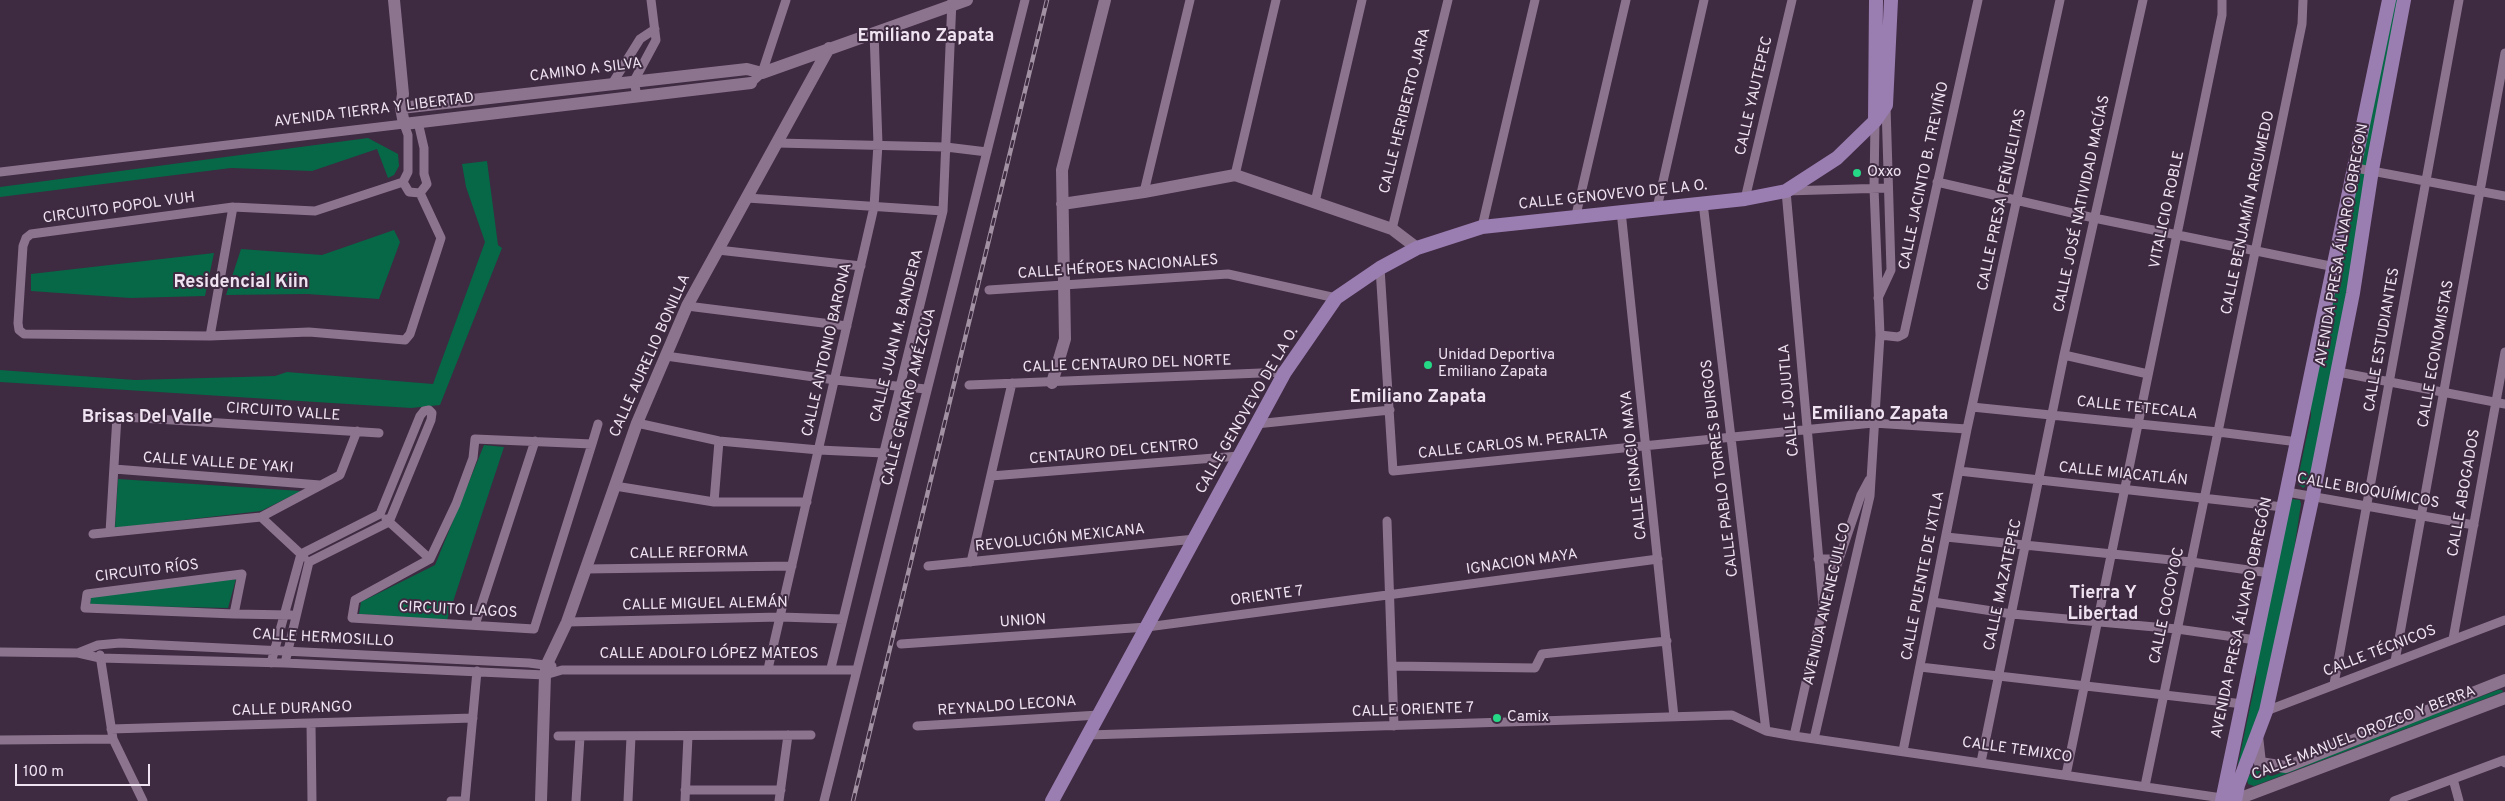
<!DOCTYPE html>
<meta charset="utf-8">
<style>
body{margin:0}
#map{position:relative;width:2505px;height:801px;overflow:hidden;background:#3e2a41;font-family:Overpass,sans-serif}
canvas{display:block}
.scale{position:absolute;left:15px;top:764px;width:135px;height:22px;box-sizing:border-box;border:2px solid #efe2f1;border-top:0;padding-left:6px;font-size:15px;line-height:18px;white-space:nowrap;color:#efe2f1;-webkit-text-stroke:4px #3e2a41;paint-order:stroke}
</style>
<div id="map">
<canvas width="2505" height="801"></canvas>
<div class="scale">100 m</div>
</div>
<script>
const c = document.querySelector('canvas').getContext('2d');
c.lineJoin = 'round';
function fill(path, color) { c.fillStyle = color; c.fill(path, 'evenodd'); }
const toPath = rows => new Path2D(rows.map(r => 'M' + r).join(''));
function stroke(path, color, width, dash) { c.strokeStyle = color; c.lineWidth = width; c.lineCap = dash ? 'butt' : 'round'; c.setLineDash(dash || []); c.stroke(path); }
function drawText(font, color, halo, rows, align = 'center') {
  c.font = font + ' Overpass,sans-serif'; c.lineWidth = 4; c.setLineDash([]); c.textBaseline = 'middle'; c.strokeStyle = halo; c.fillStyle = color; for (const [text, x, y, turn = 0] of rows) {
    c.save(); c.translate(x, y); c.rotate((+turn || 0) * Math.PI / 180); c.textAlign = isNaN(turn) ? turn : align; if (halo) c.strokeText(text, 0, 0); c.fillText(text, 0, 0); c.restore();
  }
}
fill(toPath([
 [2395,0,2400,0,2341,321,2310,483,2303,488,2298,484,2298,478,2311,416,2311,401],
 [368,138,398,154,399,166,394,175,388,178,377,149,312,171,231,168,0,197,0,187],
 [487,161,498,245,502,248,440,405,411,408,0,382,0,370,135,380,275,376,287,372,433,384,485,242,466,187,462,164],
 [394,230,400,242,379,299,307,294,226,295,241,249,322,255],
 [214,253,205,296,130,298,31,291,31,274],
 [484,445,504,447,447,620,359,614,361,602,435,565],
 [118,479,301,491,261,511,115,528],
 [2291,499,2300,500,2301,504,2290,577,2261,715,2240,766,2238,764,2256,679,2256,661],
 [236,579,228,608,90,605,91,597],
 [2498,690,2502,690,2503,692,2254,786,2248,784,2247,779,2256,766,2262,774,2272,776]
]), '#066846');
stroke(toPath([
 [751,83,762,73,786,0],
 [612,84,640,39,655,29],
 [637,96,634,81,656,40,651,0],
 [418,122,424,148,424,174,427,184,420,193],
 [777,143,946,147,987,152],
 [2356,168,2505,196],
 [0,172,404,124,408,135,408,172,403,182,315,211,233,207,31,234,26,238,23,246,18,323,19,330,24,334,210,336,309,332,405,340,410,334,441,238,420,193],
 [1235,175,1276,0],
 [403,182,409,192,420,193],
 [1937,182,2094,218,2335,267],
 [1144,192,1190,0],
 [747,198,943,211],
 [1745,199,1792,0],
 [1315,202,1362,0],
 [1703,203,1766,731],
 [1657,208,1704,0],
 [1621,211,1674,717],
 [1576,215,1626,0],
 [1482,227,1535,0],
 [1392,229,1448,0],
 [718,250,861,266],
 [1380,268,1393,471,1873,423,1967,429],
 [989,290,1228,274,1336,298],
 [1878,298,1891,270,1886,106],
 [687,306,847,326],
 [1880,335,1898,337,1904,334,1978,0],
 [210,336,233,207],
 [2064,355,2148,374],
 [666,356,835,380,926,389],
 [2338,372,2505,404],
 [969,385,1285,372],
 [1972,407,2218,432,2298,442],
 [93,415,379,433],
 [637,423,719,441,819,450,884,453],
 [1256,424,1390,410],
 [592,444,475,439,473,458,456,504,430,559,355,600,352,618,534,629,592,444,598,424],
 [114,469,320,485],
 [1959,471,2283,507],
 [991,476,1239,456],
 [615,486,714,502,807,502],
 [2287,492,2474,525],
 [714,502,719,441],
 [261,517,304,557],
 [386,519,430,559],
 [1387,521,1394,726],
 [110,532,117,416],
 [93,534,261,517,340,475,357,431],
 [1946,537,2191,562,2270,573],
 [1818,559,1838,559],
 [971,562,1012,383],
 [928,566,1195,539],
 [586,569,792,566],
 [1933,602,2012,614,2177,629,2256,640],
 [1823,606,1786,191,1887,188],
 [234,614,242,574,87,594,85,608,234,614,291,615],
 [567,622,780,617,843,619],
 [475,625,535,441],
 [2453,639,2505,352],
 [901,644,1147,627,1658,559],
 [0,652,78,653,100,658,285,663,545,675,562,670,856,670],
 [78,653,98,645,120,643,529,663,552,666],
 [100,655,113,739,143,801],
 [2395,661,2505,53],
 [271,663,301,554,380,514,420,416,424,411,429,410,432,413,431,420,389,522,309,562,285,663],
 [1393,666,1535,668,1542,654,1667,641],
 [1920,667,2243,704],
 [831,668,943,211,952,0],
 [768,669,874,207,878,144,874,32],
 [2334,684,2459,0],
 [2266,711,2505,620],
 [311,723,312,801],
 [917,726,1099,715],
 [111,729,473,718],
 [1088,735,1732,715,1766,731,1794,736,2222,798],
 [558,736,811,735],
 [1794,736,1823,606,1861,495,1869,480],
 [1814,739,1870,496,1880,335,1874,188,1875,121],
 [0,740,113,739],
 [1903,751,1967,429,2060,0],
 [1981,762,2064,355,2143,0],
 [2066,775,2222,15,2222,0],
 [2453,779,2459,801],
 [2145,786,2302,24,2303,0],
 [685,790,781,790],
 [451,801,465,801],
 [465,801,477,671],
 [576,801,580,737],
 [628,801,631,737],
 [685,801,688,736],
 [779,801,788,735],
 [824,801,1025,0],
 [2394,801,2504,760,2505,763]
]), '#8c748f', 9);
stroke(toPath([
 [394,0,403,94,401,108,404,124,751,83],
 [401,108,747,69,762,73,967,0],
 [1062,204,1144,192,1235,175,1392,229,1417,248],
 [1052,383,1065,339,1062,170,1105,0],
 [2257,736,2260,763,2286,767,2505,680],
 [2226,799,2235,800,2505,698],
 [541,801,545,675,547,664,567,622,637,423,687,306,829,48]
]), '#8c748f', 12);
stroke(toPath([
 [1875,121,1876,0],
 [1052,801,1285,372,1336,298,1380,268,1417,248,1482,227,1745,199,1786,191,1837,158,1875,121,1886,105,1891,0],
 [2222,801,2389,0],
 [2235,801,2238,785,2266,711,2313,495,2353,293,2372,170,2404,0]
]), '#9a7db1', 14);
const rail = toPath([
 [853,801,1047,0]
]);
stroke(rail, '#a191a3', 4.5);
stroke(rail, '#3e2a41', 2.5, [8]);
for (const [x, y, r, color] of [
 [1857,173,5,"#25d886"],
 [1428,365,5,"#25d886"],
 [1497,718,5,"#25d886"]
]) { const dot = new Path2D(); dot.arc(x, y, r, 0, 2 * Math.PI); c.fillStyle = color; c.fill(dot); stroke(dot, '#3e2a41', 2); }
drawText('15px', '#efe2f1', '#3e2a41', [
 ["CAMINO A SILVA",586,71,-7],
 ["CALLE YAUTEPEC",1755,96,-77],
 ["AVENIDA TIERRA Y LIBERTAD",374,111,-7],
 ["CALLE HERIBERTO JARA",1406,111,-76],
 ["CALLE JACINTO B. TREVIÑO",1925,176,-78],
 ["CALLE GENOVEVO DE LA O.",1613,196,-6],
 ["CALLE PRESA PEÑUELITAS",2003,200,-78],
 ["CALLE JOSÉ NATIVIDAD MACÍAS",2083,204,-78],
 ["CIRCUITO POPOL VUH",119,209,-8],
 ["VITALICIO ROBLE",2168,210,-78],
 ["CALLE BENJAMÍN ARGUMEDO",2249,213,-78],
 ["AVENIDA PRESA ÁLVARO OBREGON",2343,245,-80],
 ["CALLE HÉROES NACIONALES",1118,268,-4],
 ["CALLE JUAN M. BANDERA",898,336,-76],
 ["CALLE ESTUDIANTES",2383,340,-80],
 ["CALLE ANTONIO BARONA",828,350,-77],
 ["CALLE ECONOMISTAS",2437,354,-80],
 ["CALLE AURELIO BONILLA",651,356,-66],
 ["CALLE CENTAURO DEL NORTE",1127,365,-2],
 ["CALLE GENARO AMÉZCUA",910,397,-76],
 ["CALLE JOJUTLA",1790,400,-95],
 ["CALLE TETECALA",2137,409,6],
 ["CALLE GENOVEVO DE LA O.",1248,411,-60],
 ["CIRCUITO VALLE",283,413,4],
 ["CALLE CARLOS M. PERALTA",1513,445,-6],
 ["CENTAURO DEL CENTRO",1114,453,-5],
 ["CALLE VALLE DE YAKI",218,464,4],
 ["CALLE IGNACIO MAYA",1635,465,-96],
 ["CALLE PABLO TORRES BURGOS",1721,468,-97],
 ["CALLE MIACATLÁN",2123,475,6],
 ["CALLE BIOQUÍMICOS",2368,492,10],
 ["CALLE ABOGADOS",2465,493,-80],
 ["REVOLUCIÓN MEXICANA",1060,539,-6],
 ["CALLE REFORMA",689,554,-1],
 ["IGNACION MAYA",1522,563,-8],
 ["CIRCUITO RÍOS",147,572,-7],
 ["CALLE PUENTE DE IXTLA",1924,576,-79],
 ["CALLE MAZATEPEC",2004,585,-78],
 ["ORIENTE 7",1267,597,-8],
 ["AVENIDA ANENECUILCO",1828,604,-77],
 ["CALLE MIGUEL ALEMÁN",705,605,-1],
 ["CALLE COCOYOC",2168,606,-78],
 ["CIRCUITO LAGOS",458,611,3],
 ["AVENIDA PRESA ÁLVARO OBREGÓN",2243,618,-78],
 ["UNION",1023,622,-4],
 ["CALLE HERMOSILLO",323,639,3],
 ["CALLE TÉCNICOS",2380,652,-21],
 ["CALLE ADOLFO LÓPEZ MATEOS",709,655],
 ["REYNALDO LECONA",1007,707,-4],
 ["CALLE DURANGO",292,710,-2],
 ["CALLE ORIENTE 7",1413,711,-2],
 ["CALLE MANUEL OROZCO Y BERRA",2364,734,-21],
 ["CALLE TEMIXCO",2017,751,8]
]);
drawText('15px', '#efe2f1', '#3e2a41', [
 ["Oxxo",1867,173],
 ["Unidad Deportiva",1438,356],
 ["Emiliano Zapata",1438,373],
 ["Camix",1507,718]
], 'left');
drawText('bold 18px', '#efe2f1', '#3e2a41', [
 ["Emiliano Zapata",926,37],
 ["Residencial Kiin",241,283],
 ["Emiliano Zapata",1418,398],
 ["Emiliano Zapata",1880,415],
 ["Brisas Del Valle",147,418],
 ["Tierra Y",2103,594],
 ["Libertad",2103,615]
]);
</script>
